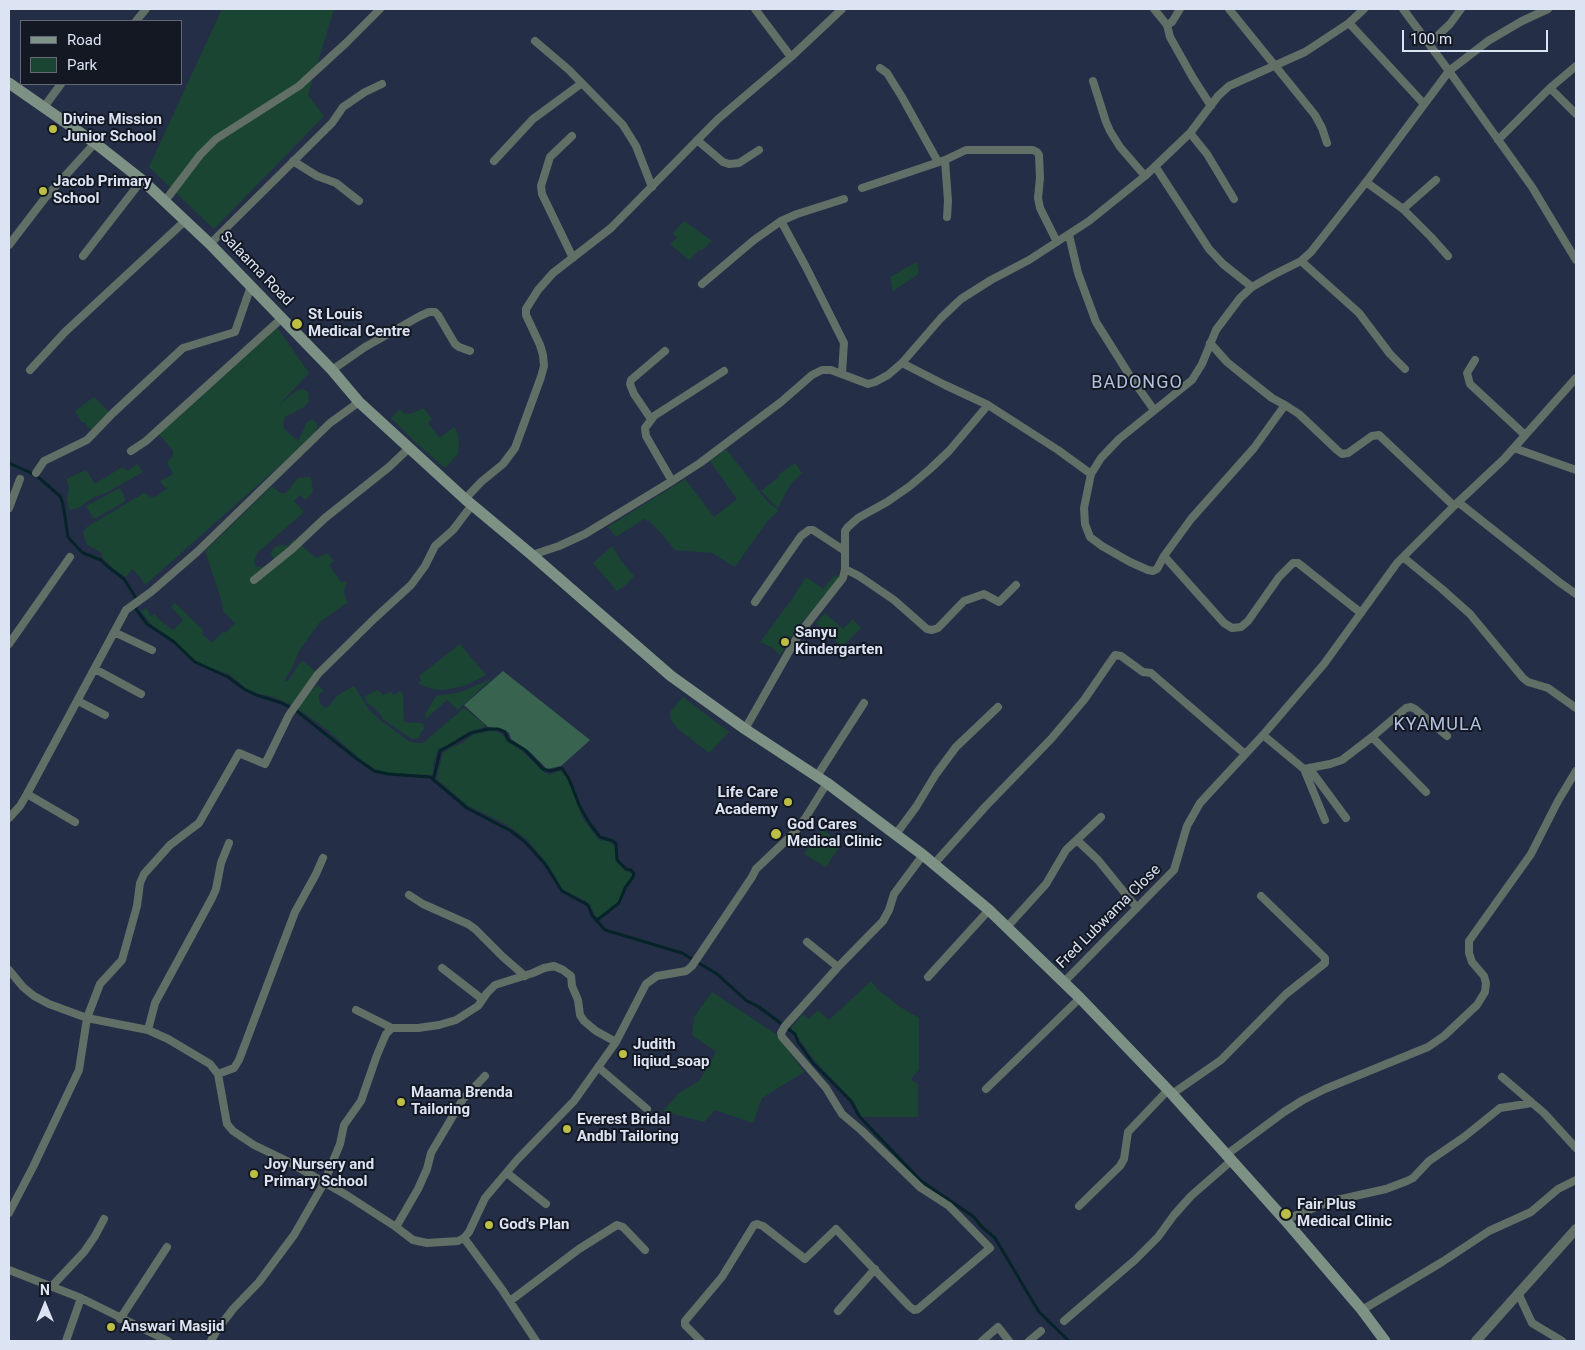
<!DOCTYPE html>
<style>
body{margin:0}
#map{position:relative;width:1585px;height:1350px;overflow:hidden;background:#242f47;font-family:Roboto,sans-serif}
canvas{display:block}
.frame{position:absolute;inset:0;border:10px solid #dce3f3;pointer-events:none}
.legend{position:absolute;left:20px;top:20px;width:162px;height:65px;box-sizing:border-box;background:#131823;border:1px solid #636976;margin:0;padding:6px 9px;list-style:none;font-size:15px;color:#dce3f3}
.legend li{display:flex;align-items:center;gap:10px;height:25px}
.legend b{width:25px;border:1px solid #636976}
.north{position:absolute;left:20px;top:1280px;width:50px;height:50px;-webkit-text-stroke:4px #131823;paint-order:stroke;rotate:0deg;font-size:14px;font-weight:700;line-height:20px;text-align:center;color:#dce3f3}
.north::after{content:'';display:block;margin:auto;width:18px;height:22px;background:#dce3f3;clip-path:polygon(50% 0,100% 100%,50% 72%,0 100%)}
.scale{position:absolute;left:1402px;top:30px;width:146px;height:22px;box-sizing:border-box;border:2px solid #dce3f3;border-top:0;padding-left:6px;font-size:15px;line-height:18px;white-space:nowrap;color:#dce3f3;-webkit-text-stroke:4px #131823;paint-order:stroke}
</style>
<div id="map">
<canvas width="1585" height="1350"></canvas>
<div class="frame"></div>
<ul class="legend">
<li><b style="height:6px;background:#7d9284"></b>Road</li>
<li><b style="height:14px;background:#1a4532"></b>Park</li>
</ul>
<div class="north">N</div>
<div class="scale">100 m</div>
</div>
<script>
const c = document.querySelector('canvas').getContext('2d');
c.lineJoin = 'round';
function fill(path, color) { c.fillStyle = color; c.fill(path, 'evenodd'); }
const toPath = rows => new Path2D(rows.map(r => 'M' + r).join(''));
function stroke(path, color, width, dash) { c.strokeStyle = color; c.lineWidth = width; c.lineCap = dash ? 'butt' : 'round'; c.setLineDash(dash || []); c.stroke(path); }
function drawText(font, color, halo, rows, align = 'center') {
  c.font = font + ' Roboto,sans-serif'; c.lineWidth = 4; c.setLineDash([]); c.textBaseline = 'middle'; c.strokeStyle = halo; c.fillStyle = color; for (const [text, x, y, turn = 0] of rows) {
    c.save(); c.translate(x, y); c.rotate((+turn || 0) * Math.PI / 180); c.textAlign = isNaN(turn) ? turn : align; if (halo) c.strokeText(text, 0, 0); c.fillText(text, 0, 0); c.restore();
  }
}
fill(toPath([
 [222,9,334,9,308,95,324,116,214,229,149,167],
 [684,221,712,241,702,250,699,250,689,260,670,244,677,238,673,233],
 [917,262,919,274,893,291,890,277],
 [277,327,309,373,278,406,297,390,303,389,308,392,309,401,304,407,285,417,283,423,284,429,298,441,307,422,312,419,316,422,318,427,314,433,295,452,145,585,140,577,132,569,126,577,115,570,102,557,102,553,87,545,83,533,87,527,144,493,151,497,157,496,169,487,165,488,160,481,173,474,167,462,173,456,173,451,159,434],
 [94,397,111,414,95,434,90,428,88,428,85,422,82,423,75,411],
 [423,408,432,419,428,423,440,438,454,427,456,429,459,440,458,454,445,468,415,442,391,418,400,409,405,414,413,413],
 [726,449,767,501,779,511,768,520,735,567,712,553,675,550,661,533,649,521,644,519,616,537,608,527,685,479,714,517,737,499,710,461],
 [795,463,802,473,790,485,778,508,761,491,780,476,779,474],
 [137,464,143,472,104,494,94,497,78,508,70,510,67,500,69,487,66,479,86,470,95,484,122,467,127,471],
 [311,477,313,492,305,500,300,495,294,501,304,512,258,552,254,560,256,567,266,566,274,559,271,553,275,547,282,545,288,546,294,539,316,558,327,553,334,561,329,565,341,582,347,581,344,590,345,597,348,602,320,622,299,651,293,666,285,680,286,682,289,680,299,664,303,661,316,672,292,705,274,697,260,694,247,689,229,674,201,665,193,659,174,640,152,625,141,611,146,608,151,617,155,614,158,619,173,630,183,620,171,607,175,603,203,630,202,634,212,643,223,632,225,633,235,623,223,611,221,599,205,551,272,486,280,493,286,493,298,478],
 [120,488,126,501,94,519,86,506],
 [612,546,622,562,634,576,628,583,617,591,593,563],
 [835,575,842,577,833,589,800,624,780,655,773,648,760,642,792,599,806,577,823,589],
 [825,613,843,629,853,619,861,628,842,647,816,623],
 [460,644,486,675,464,686,443,690,433,689,418,684,421,680,419,676],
 [492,678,458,710,447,700,426,719,425,714,436,696,461,692],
 [317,685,324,691,319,694,319,701,322,706,327,708,337,696,353,686,357,690,369,710,380,720,410,742,423,743,464,708,483,723,485,727,468,732,450,744,438,749,433,764,433,775,397,774,385,772,375,769,358,757,325,728,297,708,305,697],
 [378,690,383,695,391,692,394,695,400,691,403,694,404,722,423,723,425,728,420,733,419,738,412,739,400,731,383,719,379,713,366,702,365,696],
 [683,697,729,732,709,753,677,728,670,718,670,712],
 [491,731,501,733,508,742,521,750,545,773,549,775,560,771,563,773,567,778,583,819,598,839,601,841,606,840,611,843,614,846,617,862,624,870,632,874,632,876,622,891,620,900,601,916,598,918,595,916,591,906,586,901,562,889,549,866,528,840,506,824,467,805,438,780,437,776,443,753,448,749,462,743,474,734],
 [821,829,842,843,826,867,804,854],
 [871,981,878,990,900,1007,919,1018,919,1069,911,1079,918,1085,918,1117,862,1117,854,1102,816,1062,791,1028,803,1014,809,1019,818,1010,829,1020],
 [712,992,776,1034,804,1072,762,1098,753,1123,715,1110,704,1122,663,1111,679,1093,700,1080,716,1052,692,1035,694,1017]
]), '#1a4532');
fill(toPath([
 [503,671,590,740,561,766,547,769,529,751,511,739,509,733,502,729,488,727,464,705]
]), '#38644f');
stroke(toPath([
 [9,463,29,472,38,477,60,496,63,504,68,537,77,547,83,553,101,560,107,566,124,579,136,598,136,609,147,624,174,642,195,662,228,677,244,689,256,695,282,703,298,712,357,759,374,771,388,774,430,777,467,808,511,831,525,842,545,864,562,891,588,905,592,915,605,930,682,953,717,974,747,1001,759,1007,795,1034,798,1042,813,1063,851,1101,859,1116,921,1181,974,1217,981,1226,995,1238,1039,1312,1069,1341],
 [433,779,435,773,440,751,471,733,488,729,498,729,505,732,508,740,525,750,543,769,550,771,562,768,569,779,580,807,590,824,600,837,613,841,616,844,617,860,626,869,631,870,634,873,633,877,625,888,619,903,596,921]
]), '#052328', 3);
stroke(toPath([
 [755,9,791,57],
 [1154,9,1167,25,1170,37,1193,78,1211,106],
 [1229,9,1315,115,1322,128,1327,143],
 [1403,9,1449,71,1488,41,1522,21,1548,9],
 [136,21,146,9],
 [1349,23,1424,104],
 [1167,25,1172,22,1180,9],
 [535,41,569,70,623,125,636,146,652,187],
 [1429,44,1450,24,1461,9],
 [880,68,887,73,902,97,938,162],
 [1093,81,1106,122,1110,131,1120,147,1145,176],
 [1550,88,1576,114],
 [44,107,61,84],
 [1190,133,1207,154,1234,199],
 [572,136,550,157,541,186,542,194,573,258],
 [697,140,723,162,729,164,739,163,759,150],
 [1498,140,1550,88,1576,66],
 [945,160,948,201,947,217],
 [293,161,317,176,336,183,359,201],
 [494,161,533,119,582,83],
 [1155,166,1209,249,1223,264,1252,287],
 [1366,182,1403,209,1431,237,1448,256],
 [862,188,945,160,966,150,1033,150,1037,152,1039,155,1040,178,1038,198,1040,208,1057,242],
 [165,201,200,155,216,139,299,86,346,43,380,9],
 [1403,209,1436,180],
 [781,221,806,267,844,343,842,373],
 [1069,235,1078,273,1096,322,1130,376,1154,410],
 [210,244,332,123,343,107,365,92,382,84],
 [9,245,45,198,95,143],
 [83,256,142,180],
 [1301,261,1359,313,1390,354,1405,369],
 [702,284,754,240,781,221,797,214,844,199],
 [1475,360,1467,373,1470,384,1525,435],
 [902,363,945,385,988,405,1058,450,1091,474,1101,458,1119,439,1192,380,1202,364,1216,330,1240,298,1252,287,1273,275,1301,261,1311,252,1370,177,1449,71,1532,187,1576,260],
 [30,370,65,332,186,220],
 [332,370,365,347,420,316,429,312,435,312,438,315,455,344,459,347,470,351],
 [1285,405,1299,414,1337,450,1342,454,1348,453,1372,436,1379,435,1454,506],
 [651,419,634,394,630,384,631,380,665,351],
 [1514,448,1576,470],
 [131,451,146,441,282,318],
 [36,473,44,461,87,440,113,413,183,348,235,332,251,286],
 [1091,474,1084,508,1085,524,1090,537,1102,546,1130,562,1148,570,1153,571,1157,569,1164,556,1191,519,1254,448,1285,405,1272,398,1243,375,1227,362,1210,343],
 [672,481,646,436,645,428,654,416,724,371],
 [465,499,481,482,503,464,515,448,541,377,544,366,543,355,540,345,526,315,526,309,538,290,553,273,611,228,718,119,791,57,842,9],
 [1458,502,1559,582,1576,594],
 [9,508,20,479],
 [532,555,559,546,585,534,672,481,700,463,781,402,812,375,822,370,831,370,868,384,875,382,888,375,902,363,941,318,961,299,991,280,1029,260,1089,221,1145,176,1190,133,1218,96,1229,86,1305,52,1349,23,1364,9],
 [1164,556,1224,623,1232,628,1241,627,1248,621,1279,577,1293,563,1298,563,1361,613],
 [1403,557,1442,589,1470,614,1523,678,1528,682,1548,688,1576,708],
 [845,569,859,576,894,600,927,629,932,630,938,628,964,601,984,594,999,602,1016,585],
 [254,580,291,550,325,518,389,467,409,448],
 [755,602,801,536,809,530,813,530,845,551],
 [114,632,152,650],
 [9,644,70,557],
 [95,669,141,694],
 [78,701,105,715],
 [745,729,799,634,843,578,845,569,845,531,848,527,858,518,887,502,910,486,930,469,949,451,988,405],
 [1263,735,1304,769,1325,820],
 [1372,737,1406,708,1411,707,1415,709,1447,736],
 [1309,768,1346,818],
 [1304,769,1330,764,1342,760,1372,737,1426,792],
 [817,776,864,703],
 [27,794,75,822],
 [9,818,20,806,27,794,126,610,151,592,197,552,330,423,359,402],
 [896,834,916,807,936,774,956,747,998,707],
 [1078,841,1098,860,1137,908],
 [934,864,985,807,1051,739,1084,700,1115,655,1121,656,1143,672,1151,673,1245,754],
 [409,895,423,904,468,924,475,929,503,957,525,976],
 [1007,927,1046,884,1066,850,1101,817],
 [807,942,838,967],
 [442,968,482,999],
 [9,970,23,987,34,996,49,1004,87,1018,148,1030,168,1039,210,1064,218,1074,227,1124,233,1131,254,1145,287,1161,348,1196,396,1227,413,1240,427,1243,458,1241,464,1238,469,1232,485,1198,517,1160,574,1101,616,1042,646,984,657,976,686,971,692,966,752,877,756,869,795,832,806,817,827,783],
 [928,977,989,910],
 [1064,982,1174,870,1187,826,1200,803,1263,735,1324,664,1397,563,1454,506,1504,459,1576,378],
 [356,1010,392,1028],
 [148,1030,155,1003,212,898,216,889,221,863,229,843],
 [598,1067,647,1109],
 [218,1074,234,1068,239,1060,295,912,316,874,323,858],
 [1502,1077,1544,1113,1576,1148],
 [986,1089,1080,998],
 [1172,1094,1221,1060,1286,994,1325,963,1325,958,1261,896],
 [1226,1155,1284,1112,1303,1100,1325,1089,1428,1047,1444,1036,1477,1005,1485,992,1486,983,1484,976,1472,962,1469,953,1469,941,1531,854,1558,801,1576,771],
 [507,1173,546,1204],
 [1079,1206,1120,1166,1124,1159,1128,1132,1168,1090],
 [9,1213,33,1167,79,1070,87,1018,100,984,122,960,137,906,140,883,144,874,170,845,199,823,239,753,265,764,289,715,318,674,375,618,411,585,425,566,435,546,453,530,472,505],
 [1285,1220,1328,1202,1386,1189,1407,1181,1413,1178,1429,1161,1464,1137,1500,1108,1532,1103],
 [396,1227,418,1189,427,1169,431,1153,463,1099,485,1076],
 [464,1238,501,1288,536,1341],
 [9,1270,81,1298,168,1341],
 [52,1286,84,1252,95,1236,104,1219],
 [1518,1293,1532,1323,1562,1341],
 [510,1301,579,1249,617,1225,623,1227,645,1250],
 [1362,1310,1442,1262,1489,1231,1531,1212,1558,1189,1576,1180],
 [838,1311,875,1269],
 [120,1319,167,1247],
 [1064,1321,1135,1260,1158,1237,1174,1215,1191,1196,1231,1161],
 [66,1341,81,1298],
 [211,1341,217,1330,233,1309,259,1282,294,1235,324,1183,340,1144,344,1125,361,1101,377,1055,386,1034,392,1028,418,1028,439,1025,456,1020,478,1006,487,993,495,985,533,973,544,968,554,966,563,970,571,976,572,986,578,1000,580,1015,584,1021,596,1031,616,1042],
 [701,1341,685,1325,685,1321,722,1277,754,1225,757,1224,763,1226,805,1259,836,1229,909,1306,914,1310,918,1309,990,1248,949,1206,921,1188,861,1130,842,1114,826,1088,782,1037,781,1033,785,1026,838,967,883,921,889,910,894,894,923,855],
 [982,1341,998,1327,1009,1341],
 [1029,1341,1041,1331]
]), '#626f66', 8);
stroke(toPath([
 [1476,1341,1576,1229]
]), '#626f66', 10);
stroke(toPath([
 [9,83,95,143,142,180,210,244,332,370,359,402,465,499,532,555,671,676,745,729,827,783,923,855,989,910,1080,998,1172,1094,1285,1220,1362,1310,1385,1341]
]), '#7d9284', 11);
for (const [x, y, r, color] of [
 [53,129,5,"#bcbf44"],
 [43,191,5,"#bcbf44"],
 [297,324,6,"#bcbf44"],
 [785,642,5,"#bcbf44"],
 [788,802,5,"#bcbf44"],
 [776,834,6,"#bcbf44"],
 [623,1054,5,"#bcbf44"],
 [401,1102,5,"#bcbf44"],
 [567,1129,5,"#bcbf44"],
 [254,1174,5,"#bcbf44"],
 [1286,1214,6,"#bcbf44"],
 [489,1225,5,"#bcbf44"],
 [111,1327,5,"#bcbf44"]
]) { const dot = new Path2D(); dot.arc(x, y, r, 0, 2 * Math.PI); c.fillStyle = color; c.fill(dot); stroke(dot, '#131823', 2); }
drawText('bold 15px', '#dce3f3', '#131823', [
 ["Divine Mission",63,120],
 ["Junior School",63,137],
 ["Jacob Primary",53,182],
 ["School",53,199],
 ["St Louis",308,315],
 ["Medical Centre",308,332],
 ["Sanyu",795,633],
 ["Kindergarten",795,650],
 ["Life Care",778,793,"right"],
 ["Academy",778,810,"right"],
 ["God Cares",787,825],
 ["Medical Clinic",787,842],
 ["Judith",633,1045],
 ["liqiud_soap",633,1062],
 ["Maama Brenda",411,1093],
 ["Tailoring",411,1110],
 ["Everest Bridal",577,1120],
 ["Andbl Tailoring",577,1137],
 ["Joy Nursery and",264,1165],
 ["Primary School",264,1182],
 ["Fair Plus",1297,1205],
 ["Medical Clinic",1297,1222],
 ["God's Plan",499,1225],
 ["Answari Masjid",121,1327]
], 'left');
drawText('15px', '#dce3f3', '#131823', [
 ["Salaama Road",256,269,46],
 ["Fred Lubwama Close",1109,917,-45]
]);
c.letterSpacing = '1px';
drawText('18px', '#b2c0de', '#131823', [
 ["BADONGO",1137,383],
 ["KYAMULA",1438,725]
]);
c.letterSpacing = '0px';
</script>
